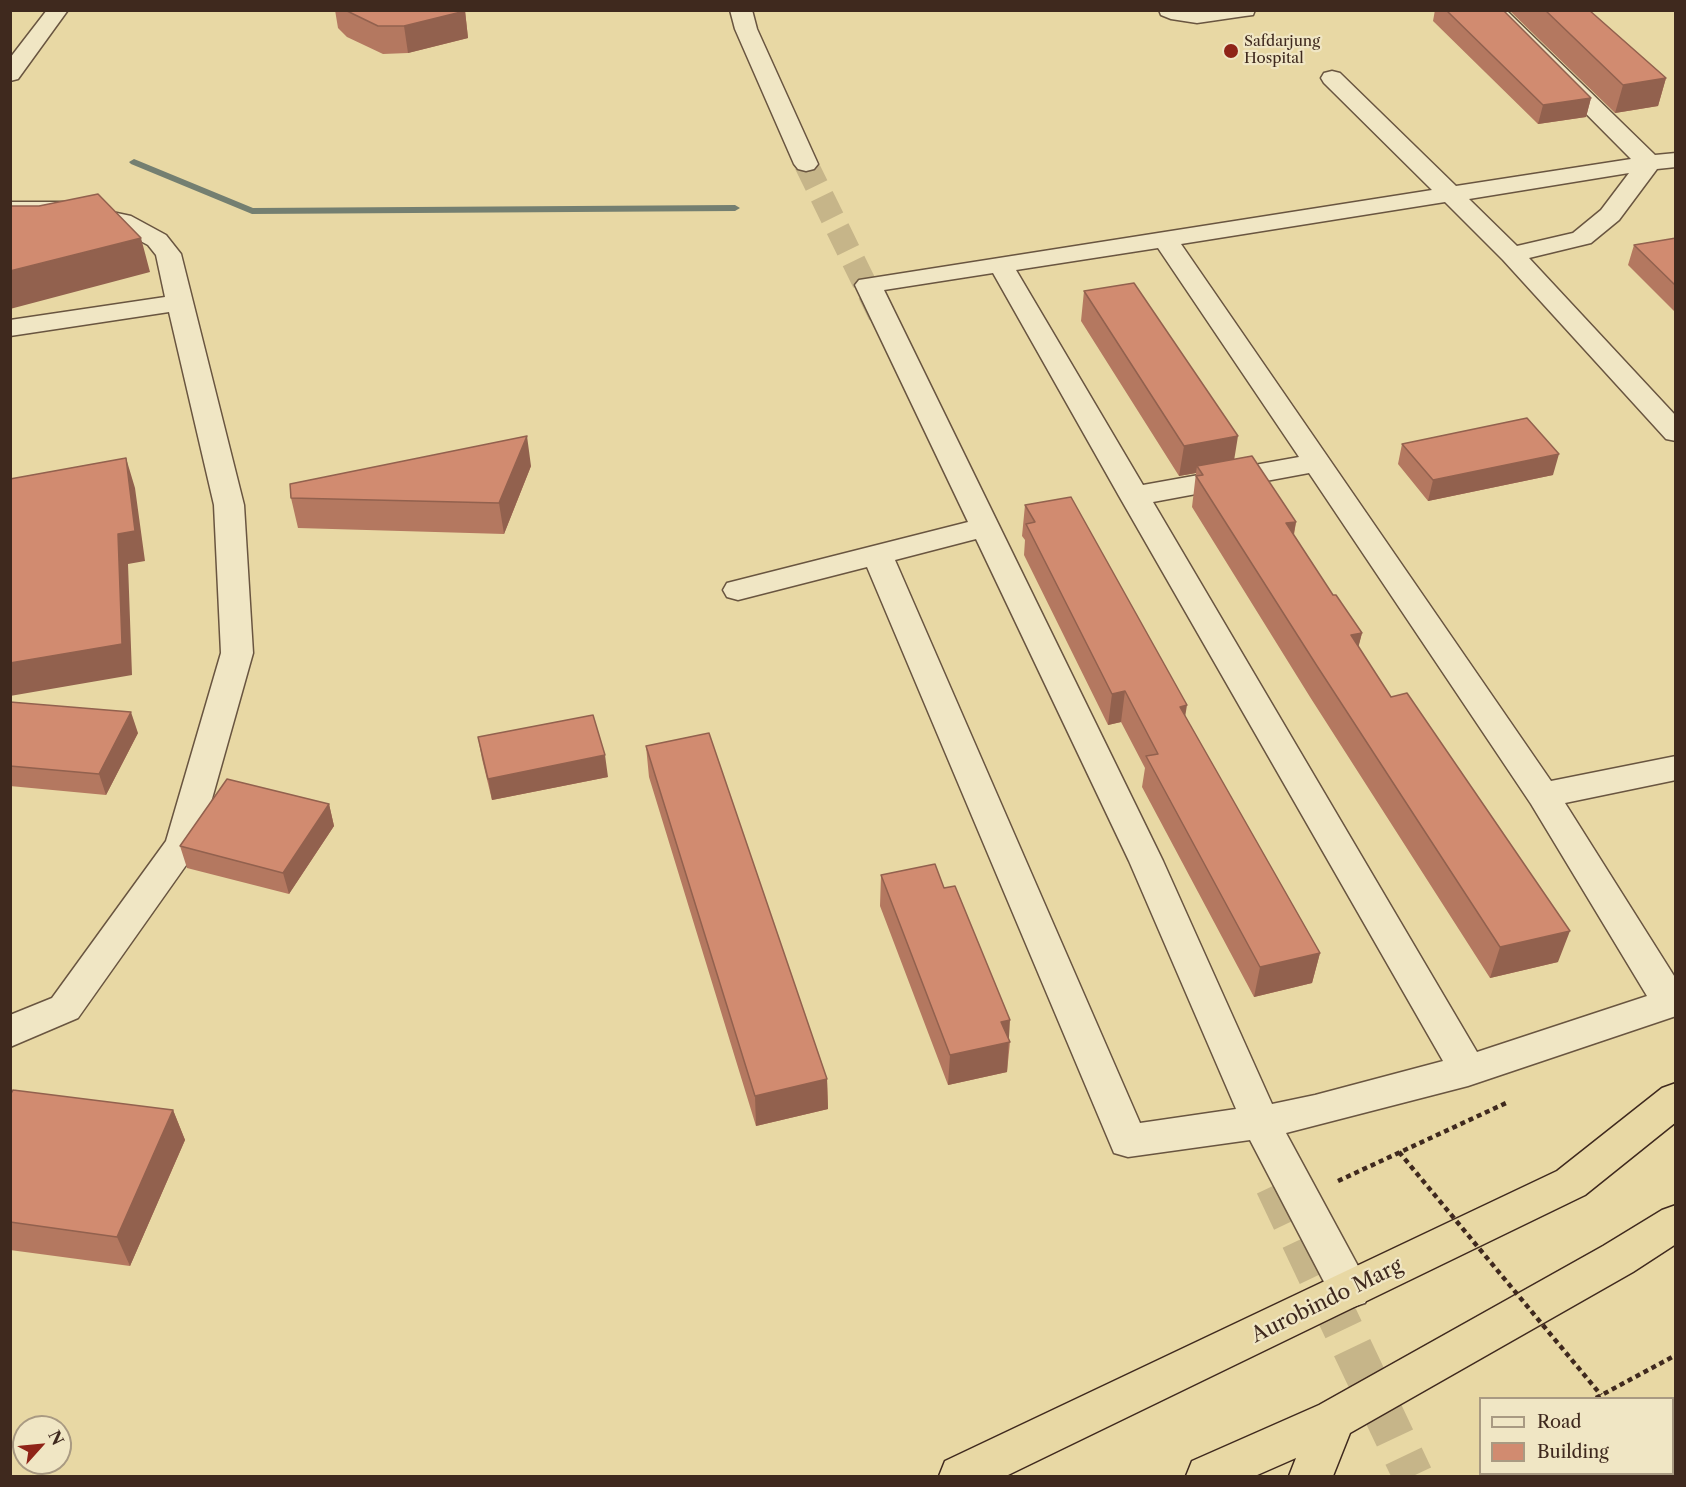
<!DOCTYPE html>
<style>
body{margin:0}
#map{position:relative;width:1686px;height:1487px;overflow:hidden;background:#e8d8a4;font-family:"Libre Caslon Text",serif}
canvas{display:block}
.frame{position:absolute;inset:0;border:12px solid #3f291e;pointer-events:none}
.legend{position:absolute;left:1479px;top:1397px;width:195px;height:78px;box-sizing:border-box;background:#f0e6c4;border:2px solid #a99a82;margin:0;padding:8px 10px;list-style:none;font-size:18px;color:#3f291e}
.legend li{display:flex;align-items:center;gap:12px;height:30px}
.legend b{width:30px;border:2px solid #a99a82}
.north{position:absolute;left:12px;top:1415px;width:60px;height:60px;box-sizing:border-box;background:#f0e6c4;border:2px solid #a99a82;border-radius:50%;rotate:63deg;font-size:16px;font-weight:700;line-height:24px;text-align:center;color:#3f291e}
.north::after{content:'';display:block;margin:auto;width:21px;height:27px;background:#8f2418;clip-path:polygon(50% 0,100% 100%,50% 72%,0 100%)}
</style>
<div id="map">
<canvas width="1686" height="1487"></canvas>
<div class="frame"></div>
<ul class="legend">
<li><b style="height:8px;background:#f0e6c4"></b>Road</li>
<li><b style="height:16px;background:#d18b70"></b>Building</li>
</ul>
<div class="north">N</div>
</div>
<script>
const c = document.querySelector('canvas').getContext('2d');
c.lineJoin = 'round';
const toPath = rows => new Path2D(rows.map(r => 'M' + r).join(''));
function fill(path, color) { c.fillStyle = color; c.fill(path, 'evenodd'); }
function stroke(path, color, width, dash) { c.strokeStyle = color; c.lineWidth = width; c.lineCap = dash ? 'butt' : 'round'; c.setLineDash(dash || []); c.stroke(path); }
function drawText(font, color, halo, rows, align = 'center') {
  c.font = font + ' "Libre Caslon Text",serif'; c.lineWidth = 4.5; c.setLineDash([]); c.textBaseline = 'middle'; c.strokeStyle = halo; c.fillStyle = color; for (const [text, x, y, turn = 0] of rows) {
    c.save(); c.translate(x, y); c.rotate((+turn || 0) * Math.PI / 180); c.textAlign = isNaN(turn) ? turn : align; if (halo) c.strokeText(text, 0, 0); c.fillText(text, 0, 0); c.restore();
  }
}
fill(toPath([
 [134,159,253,208,735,205,740,208,735,211,252,214,131,164,129,162,134,159]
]), '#747f71');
stroke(toPath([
 [806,164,882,319]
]), '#c6b589', 24, [24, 12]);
stroke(toPath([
 [1275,1185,1413,1476]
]), '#c6b589', 40, [40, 20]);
const minor = toPath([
 [47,10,68,10,18,79,10,81,10,58,47,10],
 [730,10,752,10,757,29,818,164,814,169,806,171,798,169,794,164,735,29,730,10],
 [1159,10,1255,10,1253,15,1245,16,1197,23,1171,19,1161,15,1159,10],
 [1483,10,1506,10,1655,155,1676,153,1676,167,1657,169,1619,220,1591,243,1529,258,1676,416,1676,441,1666,439,1503,260,1445,202,1181,244,1551,781,1676,756,1676,780,1565,803,1676,979,1676,1016,1468,1086,1286,1133,1371,1290,1365,1303,1350,1308,1335,1303,1250,1140,1128,1157,1114,1153,867,567,738,600,727,597,723,590,727,583,968,522,855,285,859,280,1432,190,1324,83,1321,78,1324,73,1332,71,1340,73,1456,186,1631,159,1483,10],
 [1629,173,1601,210,1573,233,1517,246,1469,199,1629,173],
 [1158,248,1299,457,1143,485,1016,270,1158,248],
 [993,273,1119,496,1443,1061,1315,1095,1272,1104,1163,861,884,290,993,273],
 [1309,473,1531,804,1647,996,1477,1052,1153,502,1309,473],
 [976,539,1129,861,1236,1109,1140,1123,895,560,976,539],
 [10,202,65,202,131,216,166,235,181,254,244,505,253,653,199,845,194,854,78,1018,10,1047,10,1015,52,998,166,841,221,653,214,505,169,312,10,336,10,320,165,297,156,255,148,245,114,227,65,216,10,216,10,202]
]);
const highway = toPath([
 [1676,1083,1676,1122,1585,1195,1006,1476,939,1476,945,1461,1557,1171,1662,1088,1676,1083],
 [1676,1205,1676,1244,1633,1272,1350,1433,1333,1476,1289,1476,1296,1458,1255,1476,1186,1476,1192,1461,1319,1405,1603,1246,1662,1210,1676,1205]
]);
stroke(minor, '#695540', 3);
stroke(highway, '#3f291e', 3);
stroke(toPath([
 [1338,1181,1506,1103],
 [1596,1398,1676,1355]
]), '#3f291e', 4.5, [5, 4]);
fill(minor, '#f0e6c4');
fill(highway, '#e8d8a4');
stroke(toPath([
 [1399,1152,1601,1395]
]), '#3f291e', 4.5, [5, 4]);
fill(toPath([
 [335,10,465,10,468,38,408,53,383,54,347,37,338,28],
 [1435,10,1503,10,1591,98,1586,117,1538,124,1433,21],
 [1589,10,1666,78,1658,106,1615,113,1510,11],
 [1676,238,1676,313,1628,265,1634,245],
 [1084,291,1234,460,1296,522,1294,535,1333,595,1362,633,1358,647,1558,962,1490,978,1310,697,1192,507,1196,473,1179,476,1081,321],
 [1402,444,1553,475,1428,501,1398,464],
 [531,466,504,534,298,528,291,498],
 [1025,505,1185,716,1320,953,1312,983,1254,997,1142,787,1145,768,1121,722,1108,725,1024,555,1025,540,1022,536],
 [10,702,138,733,106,795,10,786],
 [478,737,608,777,492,800,482,759],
 [646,746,827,1079,828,1109,756,1126,649,777],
 [329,804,334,826,289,894,187,868,180,846],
 [881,875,944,888,1010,1042,1007,1072,948,1085,880,906],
 [10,1095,173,1110,185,1140,130,1266,10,1250]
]), '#b47860');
fill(toPath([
 [465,11,468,38,408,53,404,26],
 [1666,78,1658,106,1615,113,1623,85],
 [1591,98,1586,117,1538,124,1543,105],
 [141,238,150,272,10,309,10,271],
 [527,436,531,466,504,534,499,503],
 [1238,436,1233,467,1197,466,1196,473,1179,476,1184,446],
 [1559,454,1553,475,1428,501,1433,480],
 [126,458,135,488,145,561,128,564,132,675,10,696,10,663],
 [1296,522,1290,552,1286,523],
 [1362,633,1354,664,1351,635],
 [1125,691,1121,722,1108,725,1112,694],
 [1187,705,1182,736,1180,707],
 [131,712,138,733,106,795,99,774],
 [605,755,608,777,492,800,488,779],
 [329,804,334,826,289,894,283,873],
 [1570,931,1558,962,1490,978,1500,947],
 [1320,953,1312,983,1254,997,1260,967],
 [1010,1020,1007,1072,948,1085,950,1055,1001,1022],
 [827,1079,828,1109,756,1126,755,1096],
 [173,1110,185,1140,130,1266,117,1237]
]), '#92614e');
const building = toPath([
 [345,10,465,10,465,11,404,26,378,26,345,10],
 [1446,10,1503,10,1591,98,1543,105,1446,10],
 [1545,10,1589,10,1666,78,1623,85,1545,10],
 [98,194,141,238,10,271,10,206,39,206,98,194],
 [1676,238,1676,286,1634,245,1676,238],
 [1134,283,1238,436,1184,446,1084,291,1134,283],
 [1527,418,1559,454,1433,480,1402,444,1527,418],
 [527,436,499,503,291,498,290,484,527,436],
 [1252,456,1296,522,1286,523,1333,595,1336,595,1362,633,1351,635,1391,697,1407,693,1570,931,1500,947,1317,666,1196,476,1203,475,1197,466,1252,456],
 [126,458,135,531,118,534,122,644,10,663,10,479,126,458],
 [1071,497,1187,705,1180,707,1320,953,1260,967,1146,756,1158,754,1125,691,1112,694,1026,524,1035,522,1025,505,1071,497],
 [10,702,131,712,99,774,10,766,10,702],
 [593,715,605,755,488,779,478,737,593,715],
 [709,733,827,1079,755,1096,646,746,709,733],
 [227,779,329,804,283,873,180,846,227,779],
 [935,864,944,888,955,886,1010,1020,1001,1022,1010,1042,950,1055,881,875,935,864],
 [13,1090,173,1110,117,1237,10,1222,10,1095,13,1090]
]);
fill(building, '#d18b70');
stroke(building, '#92614e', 1.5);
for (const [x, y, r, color] of [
 [1231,51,8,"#8f2418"]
]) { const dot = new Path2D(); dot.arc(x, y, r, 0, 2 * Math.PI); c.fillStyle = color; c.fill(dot); stroke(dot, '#f0e6c4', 2); }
drawText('15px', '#3f291e', '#f0e6c4', [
 ["Safdarjung",1244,42],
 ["Hospital",1244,59]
], 'left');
drawText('21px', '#3f291e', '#f0e6c4', [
 ["Aurobindo Marg",1327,1301,-26]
]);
</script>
